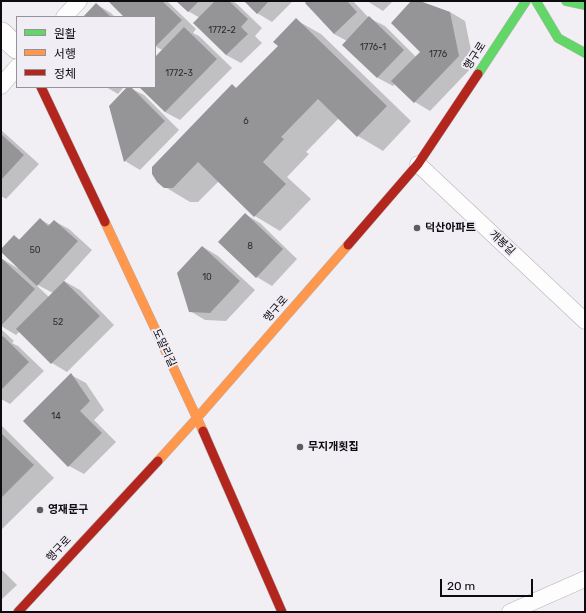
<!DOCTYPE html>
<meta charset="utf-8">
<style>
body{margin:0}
#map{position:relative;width:586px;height:613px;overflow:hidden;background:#f1eff3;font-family:Rubik,"Noto Sans KR",sans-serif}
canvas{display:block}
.frame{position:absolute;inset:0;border:2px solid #0c0b0e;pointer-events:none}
.legend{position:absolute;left:16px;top:16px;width:140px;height:72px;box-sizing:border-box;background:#f1edf5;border:1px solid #959399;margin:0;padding:5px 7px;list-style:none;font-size:12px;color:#0c0b0e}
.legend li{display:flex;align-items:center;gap:8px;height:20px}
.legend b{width:20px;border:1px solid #959399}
.scale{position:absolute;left:440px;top:579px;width:93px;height:18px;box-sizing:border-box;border:2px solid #0c0b0e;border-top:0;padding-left:5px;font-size:12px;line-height:14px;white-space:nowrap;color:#0c0b0e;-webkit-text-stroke:3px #f1edf5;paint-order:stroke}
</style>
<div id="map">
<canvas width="586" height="613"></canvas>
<div class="frame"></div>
<ul class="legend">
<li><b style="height:5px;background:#63d668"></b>원활</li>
<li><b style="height:5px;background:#ff974d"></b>서행</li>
<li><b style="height:5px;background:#b3261e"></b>정체</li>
</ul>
<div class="scale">20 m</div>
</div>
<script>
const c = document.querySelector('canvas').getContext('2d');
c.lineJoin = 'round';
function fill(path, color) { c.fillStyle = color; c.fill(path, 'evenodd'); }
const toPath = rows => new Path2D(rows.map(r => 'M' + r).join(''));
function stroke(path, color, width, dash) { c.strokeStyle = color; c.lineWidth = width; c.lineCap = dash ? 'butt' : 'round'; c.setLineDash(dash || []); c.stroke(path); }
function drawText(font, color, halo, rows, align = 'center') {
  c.font = font + ' Rubik,"Noto Sans KR",sans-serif'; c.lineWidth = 4; c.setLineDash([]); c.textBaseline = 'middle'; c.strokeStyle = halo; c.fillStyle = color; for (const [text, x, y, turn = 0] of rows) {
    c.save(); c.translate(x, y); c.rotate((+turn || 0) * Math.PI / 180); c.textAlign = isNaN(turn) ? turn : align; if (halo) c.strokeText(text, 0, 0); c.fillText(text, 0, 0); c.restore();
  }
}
fill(toPath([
 [109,1,167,1,196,29,193,33,199,36,232,68,180,120,165,112,140,87,155,87,155,58,162,50,155,46,155,17,126,17],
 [178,1,232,1,237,4,262,28,255,36,262,43,241,63,226,55,200,18,188,11],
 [245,1,293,1,272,22,257,13],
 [308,1,353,1,369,18,385,26,416,57,422,52,413,1,417,1,450,12,465,21,474,65,430,111,415,102,396,83,393,86,378,78,344,45,347,41,334,34],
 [367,1,393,1,383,11],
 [96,4,111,13,115,17,84,17],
 [296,20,321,34,411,121,383,151,358,136,339,118,306,152,309,154,287,177,311,199,280,231,255,216,219,181,198,202,190,202,165,187,232,86,238,89,279,46],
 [106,87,124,87,118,94],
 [128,87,144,95,179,130,140,170,125,161,110,106],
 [1,130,39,164,6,199,1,196],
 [245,214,260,223,297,259,272,286,257,277],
 [40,219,50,225,54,221,69,229,92,250,64,281,80,290,114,325,67,372,52,363,20,331,16,335,1,326,1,258,19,269,1,250,14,236,21,240],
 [34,283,53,293,49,297],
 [203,247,218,256,255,290,226,321,205,320,190,311],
 [1,329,14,341,12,343,18,346,44,371,10,404,1,399],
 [71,375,86,383,104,410,94,420,116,442,84,474,69,466],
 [1,425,54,478,1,530],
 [1,569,17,585,1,600]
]), '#0003');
fill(toPath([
 [108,1,162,1,182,20,155,47,155,17,124,17],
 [176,1,199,1,188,12],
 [215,1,229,1,248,19,241,27,248,34,226,55,193,23],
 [244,1,269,1,257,14],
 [307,1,347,1,357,12,334,34,305,3],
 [411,1,420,1,450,12,459,56,414,103,391,81,420,52,391,23],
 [96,3,111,17,83,17],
 [369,16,404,50,377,78,342,45],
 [296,18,387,106,357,137,318,99,281,137,284,139,263,162,286,184,254,217,198,162,173,188,164,188,157,182,152,174,152,167,232,84,236,88,278,46,273,42],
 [184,27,217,59,165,112,139,87,155,87,155,57],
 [127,87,131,87,165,121,124,162,109,106],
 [1,134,24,155,1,180],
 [245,213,283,249,256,278,218,242],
 [40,218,48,226,54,220,78,241,37,286,1,252,1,249,14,235,19,240],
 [202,246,240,281,210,313,189,312,177,273],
 [1,258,35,289,1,326],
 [64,281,100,316,51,364,16,329],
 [3,336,29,362,1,390,1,338],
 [71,373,90,401,80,411,102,433,68,467,23,421],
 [1,433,34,465,1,498]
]), '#959497');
const lane = toPath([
 [64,17,79,1],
 [1,86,17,67],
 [418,164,585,321],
 [510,612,585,579]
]);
const street = toPath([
 [1,33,17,48]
]);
const fast = toPath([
 [536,1,558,38,585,53],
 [566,1,585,5],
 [478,74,526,1]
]);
const slow = toPath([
 [105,222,203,431],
 [158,461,197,418,348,245]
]);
const jam = toPath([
 [41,87,105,222],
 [348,245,418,164,478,74],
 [203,431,282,612],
 [18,612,158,461]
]);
stroke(lane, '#b3b1b4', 17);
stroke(street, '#b3b1b4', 23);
stroke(fast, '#b3b1b4', 10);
stroke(slow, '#b3b1b4', 10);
stroke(jam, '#b3b1b4', 10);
stroke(lane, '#fdfdfd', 16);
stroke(street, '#fdfdfd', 22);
stroke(fast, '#63d668', 9);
stroke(slow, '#ff974d', 9);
stroke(jam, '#b3261e', 9);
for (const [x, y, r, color] of [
 [417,228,4,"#5c5b5e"],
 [300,447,4,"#5c5b5e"],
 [40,510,4,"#5c5b5e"]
]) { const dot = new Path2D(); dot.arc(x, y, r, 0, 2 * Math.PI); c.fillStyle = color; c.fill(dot); stroke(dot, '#f1edf5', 1.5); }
drawText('9px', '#2e2d30', null, [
 ["1772-2",222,30],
 ["1776-1",373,47],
 ["1776",438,54],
 ["1772-3",179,73],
 ["6",246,121],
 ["8",250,246],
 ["50",35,250],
 ["10",207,277],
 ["52",58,322],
 ["14",56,416]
]);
drawText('11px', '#0c0b0e', '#f1edf5', [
 ["행구로",475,56,-57],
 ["개봉길",502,243,43],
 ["행구로",276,309,-49],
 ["도말리길",164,348,65],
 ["행구로",59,549,-47]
]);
drawText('bold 11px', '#0c0b0e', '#f1edf5', [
 ["덕산아파트",425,228],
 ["무지개횟집",308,447],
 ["영재문구",48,510]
], 'left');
</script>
